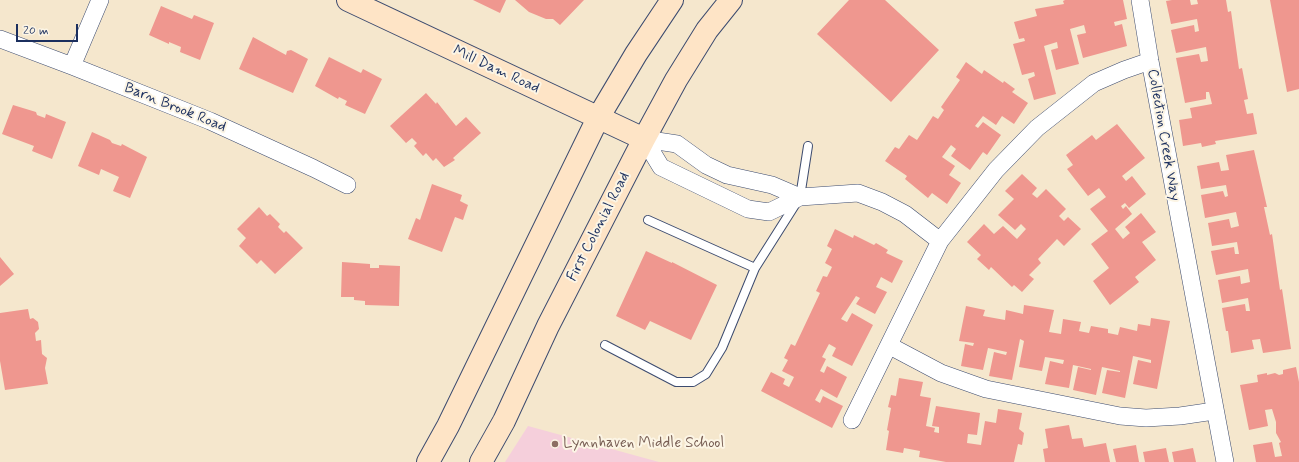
<!DOCTYPE html>
<style>
body{margin:0}
#map{position:relative;width:1299px;height:462px;overflow:hidden;background:#f5e7cd;font-family:Mynerve,sans-serif}
canvas{display:block}
.scale{position:absolute;left:16px;top:24px;width:62px;height:18px;box-sizing:border-box;border:2px solid #1b2f5e;border-top:0;padding-left:5px;font-size:12px;line-height:14px;white-space:nowrap;color:#1b2f5e;-webkit-text-stroke:3px #fcf5e5;paint-order:stroke}
</style>
<div id="map">
<canvas width="1299" height="462"></canvas>
<div class="scale">20 m</div>
</div>
<script>
const c = document.querySelector('canvas').getContext('2d');
c.lineJoin = 'round';
function fill(path, color) { c.fillStyle = color; c.fill(path, 'evenodd'); }
const toPath = rows => new Path2D(rows.map(r => 'M' + r).join(''));
function stroke(path, color, width, dash) { c.strokeStyle = color; c.lineWidth = width; c.lineCap = dash ? 'butt' : 'round'; c.setLineDash(dash || []); c.stroke(path); }
function drawText(font, color, halo, rows, align = 'center') {
  c.font = font + ' Mynerve,sans-serif'; c.lineWidth = 4; c.setLineDash([]); c.textBaseline = 'middle'; c.strokeStyle = halo; c.fillStyle = color; for (const [text, x, y, turn = 0] of rows) {
    c.save(); c.translate(x, y); c.rotate((+turn || 0) * Math.PI / 180); c.textAlign = isNaN(turn) ? turn : align; if (halo) c.strokeText(text, 0, 0); c.fillText(text, 0, 0); c.restore();
  }
}
fill(toPath([
 [528,426,659,462,505,462]
]), '#f5cfdb');
fill(toPath([
 [473,0,506,0,500,13],
 [515,0,584,0,560,25,553,19,546,19,529,12],
 [849,0,885,0,939,50,891,102,817,34],
 [1065,0,1123,0,1127,19,1114,22,1115,26,1122,24,1127,46,1083,58,1077,35,1086,33,1084,25,1070,29,1079,64,1056,70,1051,50,1058,48,1057,42,1044,46,1056,94,1034,100,1028,79,1035,76,1034,72,1022,75,1013,44,1025,41,1024,38,1019,39,1014,22,1037,16,1035,9,1064,4,1063,1],
 [1172,0,1190,0,1191,5,1198,4,1197,0,1226,0,1228,12,1231,11,1239,69,1242,68,1248,99,1244,100,1247,114,1253,113,1257,134,1215,141,1216,144,1202,147,1201,143,1183,146,1179,120,1192,118,1190,108,1212,104,1209,92,1206,92,1206,99,1185,103,1176,58,1199,54,1201,62,1208,61,1206,47,1176,53,1171,30,1194,25,1195,32,1199,31,1197,19,1171,24,1166,1],
 [1270,0,1299,0,1299,89,1287,92],
 [161,6,192,19,194,15,214,23,200,60,180,52,181,47,169,42,169,44,149,35],
 [253,37,286,55,287,51,291,50,308,59,293,93,239,69],
 [329,57,361,73,363,69,382,79,365,114,345,105,347,101,339,97,338,99,315,86],
 [966,62,982,74,984,70,1003,83,1004,81,1015,89,1012,92,1028,103,1014,124,1002,116,996,125,983,116,975,126,978,128,983,122,1001,135,987,155,983,152,970,170,951,156,956,149,951,145,942,157,955,166,949,175,961,183,947,204,932,193,928,198,905,179,907,176,885,161,895,147,899,149,909,135,917,140,933,116,938,119,944,110,941,107,960,80,956,77],
 [426,93,436,104,437,102,456,126,466,117,481,133,453,158,455,160,444,167,436,158,433,161,426,153,423,156,414,146,417,143,412,138,406,143,390,126],
 [13,105,36,112,37,115,45,118,46,114,66,122,52,159,32,151,34,146,2,134],
 [1117,124,1145,158,1122,176,1126,181,1132,176,1146,194,1129,208,1125,203,1121,206,1123,209,1126,206,1132,214,1115,229,1123,239,1130,233,1125,227,1141,213,1156,232,1142,242,1156,260,1135,277,1139,282,1110,305,1093,281,1109,268,1091,244,1108,231,1090,209,1106,197,1099,188,1088,196,1067,169,1073,165,1066,155,1092,135,1096,140],
 [92,132,110,140,112,143,121,146,122,144,147,157,130,198,113,191,119,177,101,169,99,175,78,166],
 [1254,150,1267,207,1264,207,1270,235,1272,234,1280,290,1282,289,1291,349,1263,353,1260,339,1252,340,1254,349,1231,353,1228,331,1226,331,1222,308,1245,304,1246,311,1250,311,1248,298,1222,303,1218,280,1240,276,1241,284,1250,282,1248,269,1216,275,1211,251,1234,247,1235,254,1239,254,1237,242,1212,246,1208,223,1229,219,1231,228,1239,226,1236,212,1205,218,1201,195,1223,191,1225,197,1228,196,1226,185,1201,189,1197,166,1219,162,1221,171,1229,170,1226,155],
 [1022,174,1037,188,1032,194,1037,198,1046,189,1066,209,1059,216,1064,221,1068,217,1081,229,1064,246,1057,239,1038,259,1041,263,1029,275,1034,279,1022,292,1014,285,1012,287,991,267,989,270,977,259,981,255,967,242,984,224,994,234,1003,226,1017,239,1026,229,1021,224,1015,230,998,215,1014,199,1005,191],
 [432,184,462,195,460,201,468,205,463,220,455,217,442,252,408,239,416,218,420,220],
 [259,207,267,216,270,214,280,224,278,227,284,233,286,231,303,248,275,274,261,260,257,264,239,246,246,238,237,229],
 [835,229,853,238,854,235,874,245,876,243,888,250,886,253,903,261,892,283,881,277,876,287,887,292,875,314,856,304,860,298,856,296,841,319,847,322,852,313,873,325,852,366,832,356,836,348,829,344,822,357,826,359,820,371,824,373,827,366,847,377,837,398,821,389,815,400,820,403,823,396,843,406,832,428,761,391,771,372,785,379,783,384,789,387,794,377,782,371,788,360,784,358,791,344,795,346,820,293,816,291,823,276,827,277,832,267,825,263,832,249,827,246],
 [646,251,672,263,672,262,717,285,691,340,650,321,645,330,616,316],
 [0,257,14,274,0,286],
 [342,262,370,264,370,268,379,268,379,265,400,266,399,306,365,305,365,301,354,300,354,297,341,297],
 [1024,305,1054,310,1049,332,1061,334,1063,319,1081,322,1079,331,1089,333,1091,326,1108,329,1108,333,1118,335,1120,327,1137,331,1138,324,1150,326,1151,318,1170,321,1157,389,1133,384,1138,360,1151,363,1151,360,1133,356,1125,398,1102,393,1107,370,1120,372,1120,371,1102,367,1096,395,1073,390,1078,367,1091,370,1091,369,1073,365,1069,388,1045,384,1050,361,1063,364,1064,360,1045,357,1042,371,1019,367,1024,341,1020,339,1012,380,989,376,994,352,1006,355,1007,352,988,348,983,370,961,366,965,344,973,346,974,343,959,341,966,306,985,310,983,316,1005,320,1006,310,1023,314],
 [28,309,30,319,33,318,38,322,39,329,35,333,36,341,41,340,42,354,47,358,45,368,48,384,5,390,0,361,0,313],
 [1296,367,1299,382,1299,462,1256,462,1253,445,1272,442,1275,457,1282,456,1279,443,1281,442,1276,433,1276,422,1272,409,1265,410,1268,426,1249,430,1240,385,1258,382,1257,375,1267,373,1267,375,1275,373,1279,375,1283,374,1283,370],
 [899,378,923,382,920,396,931,398,926,426,935,428,934,432,939,433,939,427,932,426,936,406,980,413,977,435,968,434,967,443,981,445,985,421,996,423,998,409,1022,413,1019,429,1024,433,1022,445,1018,444,1014,462,946,462,919,457,920,451,904,448,903,453,886,450,889,431,887,430,891,408,888,407,891,395,896,396],
 [1069,425,1072,439,1082,438,1084,447,1106,443,1110,462,1045,462,1043,449,1048,448,1045,429],
 [1136,445,1139,462,1116,462,1113,449],
 [1166,448,1169,462,1145,462,1143,452],
 [1193,448,1196,462,1174,462,1172,452]
]), '#ef978f');
const lane = toPath([
 [648,220,755,268],
 [605,345,676,382,693,382,706,374,722,348,755,268,800,197,808,146]
]);
const street = toPath([
 [1140,0,1150,61,1225,462],
 [0,39,72,66,210,121,313,168,347,185],
 [72,66,100,0],
 [644,139,661,167,748,209,769,212,800,197,858,193,882,202,905,214,940,241],
 [644,139,677,144,706,165,727,175,772,185,800,197],
 [890,346,941,373,986,389,1120,416,1146,418,1180,416,1214,411],
 [852,420,940,241,996,170,1037,128,1094,83,1124,70,1150,61]
]);
const secondary = toPath([
 [348,0,644,139],
 [428,462,448,426,598,118,636,54,672,0],
 [481,462,504,421,548,326,644,139,676,80,707,30,731,0]
]);
stroke(lane, '#3c4b6f', 10);
stroke(street, '#3c4b6f', 18);
stroke(secondary, '#3c4b6f', 24);
stroke(lane, '#fff', 8);
stroke(street, '#fff', 17);
stroke(secondary, '#fee4c6', 22);
for (const [x, y, r, color] of [
 [555,444,4,"#8d6e63"]
]) { const dot = new Path2D(); dot.arc(x, y, r, 0, 2 * Math.PI); c.fillStyle = color; c.fill(dot); stroke(dot, '#fcf5e5', 1.5); }
drawText('15px', '#1b2f5e', '#fcf5e5', [
 ["Mill Dam Road",496,70,25],
 ["Barn Brook Road",175,108,22],
 ["Collection Creek Way",1163,135,80],
 ["First Colonial Road",599,227,-63]
]);
drawText('15px', '#785e54', '#fcf5e5', [
 ["Lynnhaven Middle School",563,444]
], 'left');
</script>
